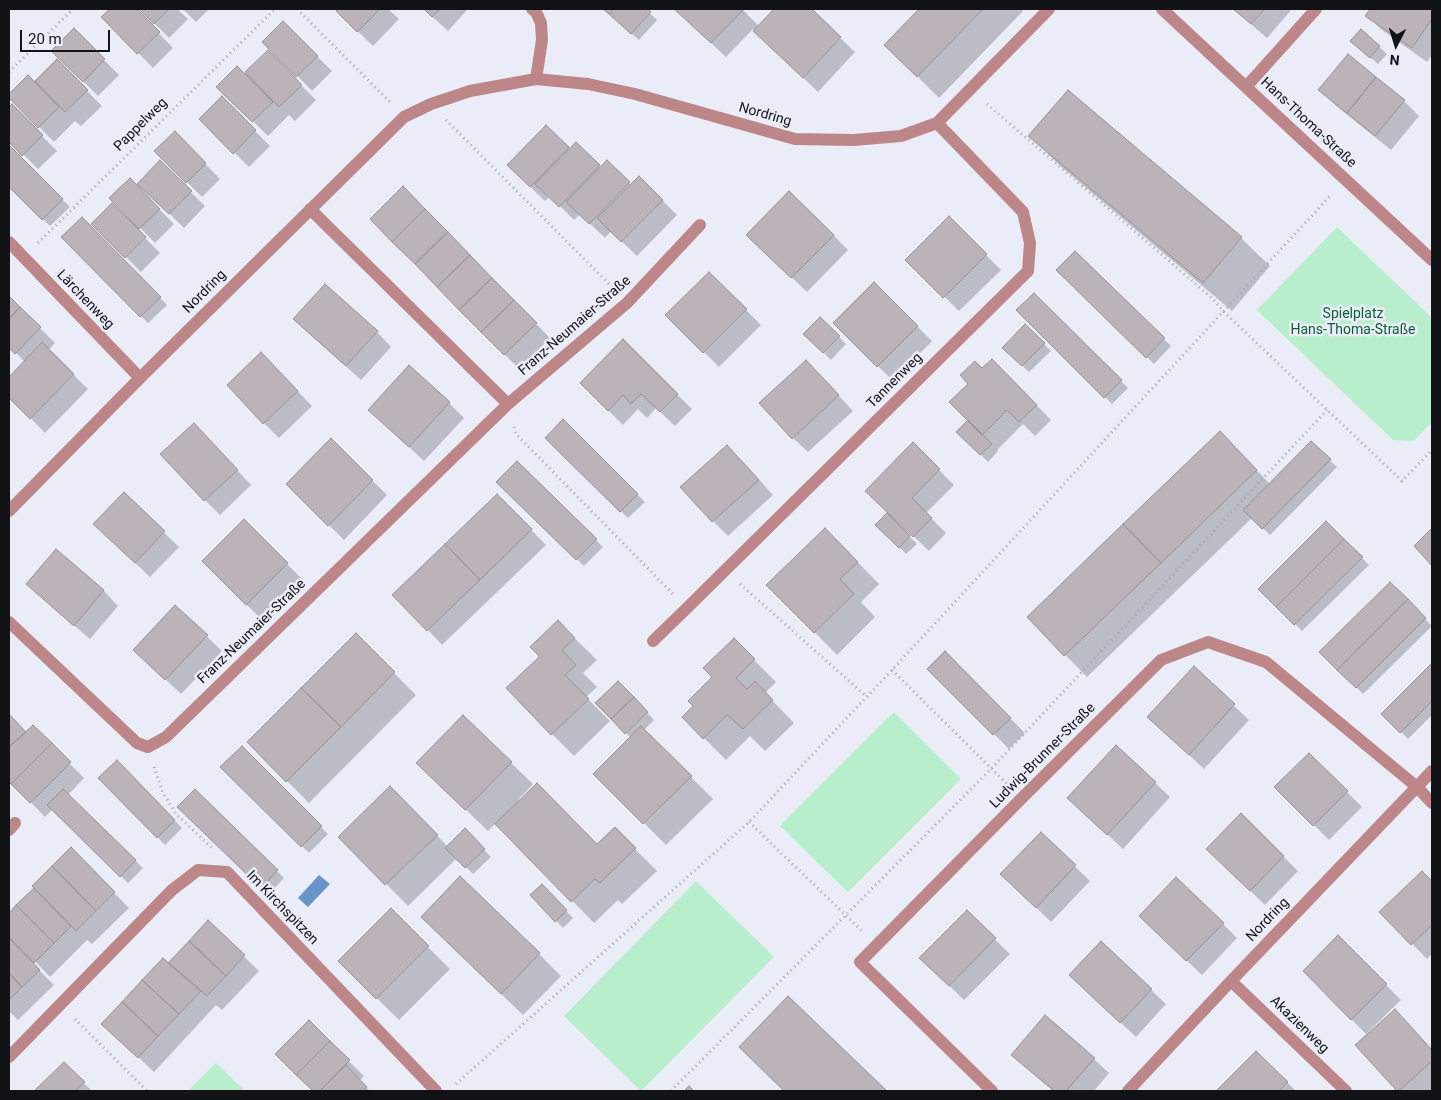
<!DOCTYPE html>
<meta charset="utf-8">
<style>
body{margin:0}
#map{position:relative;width:1441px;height:1100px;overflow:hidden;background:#eaedf8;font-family:Roboto,sans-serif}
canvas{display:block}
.frame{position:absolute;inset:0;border:10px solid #121317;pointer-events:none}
.north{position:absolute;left:1371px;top:20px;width:50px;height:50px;-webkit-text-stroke:4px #eaedf8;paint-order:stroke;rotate:185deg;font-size:14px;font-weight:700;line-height:20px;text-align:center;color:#121317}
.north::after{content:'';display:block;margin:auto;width:18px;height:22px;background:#121317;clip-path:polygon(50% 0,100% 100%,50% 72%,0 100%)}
.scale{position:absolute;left:20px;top:30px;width:90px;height:22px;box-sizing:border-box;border:2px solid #121317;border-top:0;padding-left:6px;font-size:15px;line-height:18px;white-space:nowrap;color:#121317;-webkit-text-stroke:4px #eaedf8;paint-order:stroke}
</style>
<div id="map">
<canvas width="1441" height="1100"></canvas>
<div class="frame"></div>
<div class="north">N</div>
<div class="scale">20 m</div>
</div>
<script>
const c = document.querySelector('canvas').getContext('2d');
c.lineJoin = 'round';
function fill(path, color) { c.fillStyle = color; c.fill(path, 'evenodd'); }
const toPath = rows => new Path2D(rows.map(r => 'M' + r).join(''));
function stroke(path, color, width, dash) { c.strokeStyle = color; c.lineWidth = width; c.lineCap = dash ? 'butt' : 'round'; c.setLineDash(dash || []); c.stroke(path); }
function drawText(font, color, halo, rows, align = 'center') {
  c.font = font + ' Roboto,sans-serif'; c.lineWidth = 5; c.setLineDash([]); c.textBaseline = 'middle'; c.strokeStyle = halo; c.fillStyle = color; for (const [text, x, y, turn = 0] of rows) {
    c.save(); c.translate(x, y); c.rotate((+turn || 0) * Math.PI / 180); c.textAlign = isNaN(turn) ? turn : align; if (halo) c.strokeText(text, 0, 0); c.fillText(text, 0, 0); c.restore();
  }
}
fill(toPath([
 [1337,227,1432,318,1432,422,1414,441,1393,440,1257,310],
 [894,712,961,779,848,892,780,826],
 [696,881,774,957,641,1091,564,1016],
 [216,1063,245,1091,188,1091]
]), '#b9eecc');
fill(toPath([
 [319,875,330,884,308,907,298,898]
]), '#6a94c7');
fill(toPath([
 [111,9,135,9,173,48,153,68,103,17],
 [140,9,177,9,188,19,169,38],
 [183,9,209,9,196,22],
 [341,9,388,9,399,19,373,46,338,12],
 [424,9,468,9,448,31],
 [604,9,645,9,657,20,639,40],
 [675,9,742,9,759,26,775,9,810,9,855,52,818,92,753,29,726,57],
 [921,9,1021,9,1023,11,939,98,886,45],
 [1233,9,1292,9,1267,38],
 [1372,9,1432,9,1432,55,1427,62,1382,30,1367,16],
 [283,23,332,71,312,91,264,42],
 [74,30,119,75,98,96,53,51],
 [1361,31,1387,54,1378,64,1359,48],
 [268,52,316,100,295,121,289,115,268,136,218,87,244,74],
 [57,61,102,106,81,126,75,121,54,142,9,96,28,77,34,83],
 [1320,90,1404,101,1419,116,1391,150,1335,105],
 [1068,92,1241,238,1270,266,1232,311,1059,165,1030,136],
 [222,98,270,146,249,167,200,119],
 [12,106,57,151,38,169,9,140,9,109],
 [546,126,571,150,576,144,601,168,607,162,631,185,639,177,677,215,637,256,611,231,605,238,580,214,574,220,550,196,545,201,523,180],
 [175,133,220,179,202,197,156,151],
 [9,147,70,207,50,226,9,186],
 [160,162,205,206,184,228,139,184],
 [130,180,174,224,155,243,111,198],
 [403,188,550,338,519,369,372,219],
 [112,205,160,253,141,272,93,224],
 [949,218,1001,270,959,311,907,260],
 [82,219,167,305,148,323,62,237],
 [833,235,848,250,807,292,763,250],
 [1075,252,1171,346,1154,364,1057,270],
 [709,273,761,325,719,367,667,315],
 [874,284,932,341,893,381,835,323],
 [1034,294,1128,388,1112,404,1018,310],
 [9,297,55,343,48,350,88,389,45,433,9,396,9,378,25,362,9,346],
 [820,318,846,344,831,360,805,334],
 [1025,325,1051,351,1029,372,1004,348],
 [377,332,391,347,361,380,310,334],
 [623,341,692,409,675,426,656,408,647,418,638,409,623,425,581,383],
 [992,360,1051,420,1035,436,1023,424,997,450,998,451,988,462,958,432,969,420,982,370],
 [276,369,312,406,279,438,264,423],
 [821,376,853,411,808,452,793,438],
 [449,403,464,418,424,461,369,410],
 [563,421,645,502,628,518,546,438],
 [1220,433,1270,484,1311,442,1337,467,1270,535,1252,518,1087,677,1028,617],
 [209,440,251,485,220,515,205,500],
 [331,440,387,495,344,540,287,484],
 [913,444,954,485,926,513,946,533,929,551,881,505],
 [742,461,773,495,728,536,713,521],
 [517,463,603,547,584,566,498,482],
 [124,494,179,547,150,577,110,539],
 [497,495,546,545,442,645,428,630],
 [887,514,917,544,906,554,877,525],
 [244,521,302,579,261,619,203,561],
 [1326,522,1369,565,1302,631,1259,589],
 [825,529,879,584,861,602,875,617,837,655,768,585],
 [56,551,104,591,118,606,90,639,43,599,28,584],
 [1390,583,1432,626,1363,694,1321,652],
 [176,607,222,651,181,694,150,665],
 [558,622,597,660,583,673,597,687,586,697,610,721,574,756,552,734,539,659],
 [356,635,416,695,309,803,248,742],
 [734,640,776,682,765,693,794,723,765,751,750,736,726,760,683,717,695,706,714,677],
 [945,653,1025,733,1009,749,929,669],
 [1432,665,1432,715,1408,739,1383,714],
 [1194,668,1249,720,1204,769,1149,717],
 [618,682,654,720,644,730,713,799,666,845,595,774,631,738,597,703],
 [9,716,26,733,33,727,84,778,68,795,143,868,128,883,53,809,45,817,9,780],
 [1116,746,1170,797,1123,849,1083,812],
 [242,748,328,834,309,853,222,767],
 [1309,754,1362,807,1329,840,1276,787],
 [117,762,182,828,165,845,100,778],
 [511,763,533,784,519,799,520,801,597,846,615,829,657,871,622,904,618,900,594,923,496,823,488,831,440,785],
 [195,791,284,878,269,894,179,807],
 [412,810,448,847,465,830,491,857,473,874,457,858,408,906,340,837],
 [1241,815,1298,871,1265,905,1223,864],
 [1041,834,1090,881,1051,922,1017,889],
 [71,849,129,908,92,944,87,940,50,977,9,935,9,915,36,888],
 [1422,873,1432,882,1432,954,1427,959,1381,912],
 [542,886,573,918,563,928,531,895],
 [391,910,450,969,399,1020,339,961],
 [967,912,1010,954,964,1000,921,958],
 [208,922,259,971,222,1010,216,1005,154,1072,118,1038,169,965],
 [1223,924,1237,938,1202,975,1155,931],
 [1338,937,1401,1000,1366,1034,1304,971],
 [444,939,539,954,561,976,523,1015],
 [9,940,54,985,18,1020,9,1011],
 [1086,990,1151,990,1166,1004,1136,1037],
 [788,998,885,1091,785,1091,769,1076],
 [309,1022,364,1076,359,1081,370,1091,314,1091,277,1054],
 [1410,1026,1432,1050,1432,1089,1430,1091,1399,1091,1357,1046],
 [1256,1053,1296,1091,1218,1091],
 [1013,1055,1094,1059,1109,1073,1094,1091,1053,1091],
 [64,1064,92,1091,36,1091]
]), '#0003');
const building = toPath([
 [110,9,137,9,160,32,137,54,101,17,110,9],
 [139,9,169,9,154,24,139,9],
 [339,9,380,9,357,32,336,11,339,9],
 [424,9,440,9,432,17,424,9],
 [603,9,614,9,609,14,603,9],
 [614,9,647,9,651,12,631,34,609,14,614,9],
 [674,9,744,9,711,43,674,9],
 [774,9,812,9,841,37,803,78,753,31,774,9],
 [919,9,983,9,917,77,884,45,919,9],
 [1233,9,1265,9,1251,24,1233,9],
 [1370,9,1432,9,1432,19,1412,48,1365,16,1370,9],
 [283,21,318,56,296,77,262,42,283,21],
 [74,28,105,59,83,82,51,51,74,28],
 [1361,29,1380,46,1370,58,1350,41,1361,29],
 [268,50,302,85,279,107,245,72,268,50],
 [1348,54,1376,77,1347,113,1318,90,1348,54],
 [57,59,88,90,65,112,35,81,57,59],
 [237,66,273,102,252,122,216,87,237,66],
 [28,75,59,107,38,128,9,98,9,94,28,75],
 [1376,77,1405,100,1375,136,1347,113,1376,77],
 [1068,90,1242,237,1203,283,1028,136,1068,90],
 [222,96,256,130,233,154,199,119,222,96],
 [12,104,43,135,22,156,9,142,9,108,12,104],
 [546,125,569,147,530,187,507,165,546,125],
 [175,131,206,163,186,183,154,151,175,131],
 [576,142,600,165,559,207,535,184,576,142],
 [9,145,63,199,42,220,9,187,9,145],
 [160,160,192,191,169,214,137,184,160,160],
 [607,160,630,182,589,224,566,202,607,160],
 [639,176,663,200,621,242,597,218,639,176],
 [130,178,160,209,139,229,109,198,130,178],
 [403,186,425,209,392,242,370,219,403,186],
 [789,191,834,235,791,278,746,235,789,191],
 [112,203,146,237,125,258,91,224,112,203],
 [425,209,448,232,415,264,392,242,425,209],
 [949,216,987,254,943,298,905,260,949,216],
 [82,217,161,297,140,317,61,237,82,217],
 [448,232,470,255,437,287,415,264,448,232],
 [1075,251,1165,338,1146,358,1056,270,1075,251],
 [470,255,492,278,459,310,437,287,470,255],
 [709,272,747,309,703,353,665,315,709,272],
 [492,278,514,300,481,332,459,310,492,278],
 [874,282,918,326,877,367,833,323,874,282],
 [325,284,378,331,346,366,293,319,325,284],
 [1034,293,1122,380,1104,398,1016,310,1034,293],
 [9,296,20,307,9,319,9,296],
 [514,300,537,323,504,355,481,332,514,300],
 [20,307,41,327,15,354,9,348,9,319,20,307],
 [820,317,840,336,823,353,803,334,820,317],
 [1025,324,1045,343,1022,366,1002,348,1025,324],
 [623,339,678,394,660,412,641,394,631,404,623,395,608,411,580,383,623,339],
 [42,342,74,374,30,419,9,398,9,377,42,342],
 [261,352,298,391,263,424,227,385,261,352],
 [992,359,1037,405,1019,422,1007,410,982,435,949,402,968,384,960,375,975,361,982,368,992,359],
 [806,360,839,395,792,439,759,403,806,360],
 [409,365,450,402,409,447,368,410,409,365],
 [563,419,638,494,620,512,545,438,563,419],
 [968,420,992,444,980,455,956,432,968,420],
 [194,423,238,470,204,501,160,454,194,423],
 [1220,431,1257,470,1161,563,1123,524,1220,431],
 [331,438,373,480,328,526,286,484,331,438],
 [1311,441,1331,459,1262,529,1243,510,1311,441],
 [913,442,940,469,912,498,932,518,913,537,865,491,913,442],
 [727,445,759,480,712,522,680,487,727,445],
 [517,461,597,539,576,560,496,482,517,461],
 [124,492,165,531,135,563,93,524,124,492],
 [497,494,532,529,480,580,445,544,497,494],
 [887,513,910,536,899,548,875,525,887,513],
 [244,519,288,563,246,605,202,561,244,519],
 [1326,521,1344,539,1276,607,1258,589,1326,521],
 [1123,524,1161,563,1064,656,1027,617,1123,524],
 [825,528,858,562,840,579,854,594,814,633,766,585,825,528],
 [1432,528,1432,566,1414,546,1432,528],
 [1344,539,1363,557,1294,625,1276,607,1344,539],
 [445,544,480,580,427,631,392,595,445,544],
 [56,549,104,590,74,626,26,584,56,549],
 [1390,582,1408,599,1337,670,1319,652,1390,582],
 [1408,599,1426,618,1356,688,1337,670,1408,599],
 [175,605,208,635,165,680,133,650,175,605],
 [558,620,575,638,562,650,576,665,565,675,589,699,551,735,506,688,538,658,539,656,530,647,558,620],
 [356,633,395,672,341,727,301,688,356,633],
 [734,638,755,659,736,678,747,689,755,681,773,700,743,729,727,715,703,739,682,717,693,706,688,701,712,677,703,668,734,638],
 [945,651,1011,718,993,735,927,669,945,651],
 [1432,663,1432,701,1400,733,1381,714,1432,663],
 [1194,666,1235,704,1189,755,1147,717,1194,666],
 [618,681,634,697,611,719,595,703,618,681],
 [301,688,341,727,286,782,247,742,301,688],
 [634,697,648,712,625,734,611,719,634,697],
 [9,714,26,732,9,747,9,714],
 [463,715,512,762,465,810,416,763,463,715],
 [33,725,52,743,11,784,9,782,9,747,33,725],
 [641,726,692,776,643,824,593,774,641,726],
 [52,743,71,762,30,803,11,784,52,743],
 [1116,745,1156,782,1107,835,1067,798,1116,745],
 [242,746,322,826,301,847,220,767,242,746],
 [1309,753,1348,791,1313,826,1274,787,1309,753],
 [117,760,175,820,157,838,98,778,117,760],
 [537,783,597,844,615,827,636,848,600,883,595,879,571,902,495,824,537,783],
 [390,786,438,835,385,885,338,837,390,786],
 [63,789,136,860,120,877,47,805,63,789],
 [195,789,278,870,261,888,177,807,195,789],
 [1241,813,1284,856,1250,891,1206,849,1241,813],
 [465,828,485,849,465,868,445,848,465,828],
 [1041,832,1076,865,1036,908,1000,874,1041,832],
 [71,847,115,892,96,911,52,866,71,847],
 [52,866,96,911,76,931,32,886,52,866],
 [1422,871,1432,881,1432,925,1411,945,1379,912,1422,871],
 [460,876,540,953,501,994,421,917,460,876],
 [1176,877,1224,923,1186,961,1139,916,1176,877],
 [542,884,567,910,555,922,530,895,542,884],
 [34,888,71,926,54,943,16,905,34,888],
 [16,905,54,943,34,963,9,937,9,913,16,905],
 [391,908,429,946,376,999,338,961,391,908],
 [967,910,996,938,949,986,919,958,967,910],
 [208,920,245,955,226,976,189,941,208,920],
 [1338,935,1387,984,1351,1020,1303,971,1338,935],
 [9,938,40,970,22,987,9,973,9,938],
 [189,941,226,976,207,996,168,963,189,941],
 [1101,941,1152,989,1120,1023,1069,975,1101,941],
 [163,958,201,991,179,1014,142,980,163,958],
 [9,973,22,987,9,1000,9,973],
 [142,980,179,1014,158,1036,122,1002,142,980],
 [788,996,887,1091,784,1091,739,1047,788,996],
 [122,1002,158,1036,138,1058,101,1024,122,1002],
 [1395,1009,1432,1050,1432,1061,1399,1091,1397,1091,1355,1045,1395,1009],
 [1045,1015,1095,1058,1066,1091,1054,1091,1011,1055,1045,1015],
 [309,1020,330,1041,296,1075,275,1054,309,1020],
 [330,1041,350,1060,320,1091,313,1091,296,1075,330,1041],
 [1256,1051,1288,1082,1279,1091,1216,1091,1256,1051],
 [64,1062,85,1082,75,1091,34,1091,64,1062],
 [346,1065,367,1087,362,1091,320,1091,346,1065],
 [689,1086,694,1091,684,1091,689,1086]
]);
fill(building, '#bcb2b9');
stroke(building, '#9a9198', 1);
stroke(toPath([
 [297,9,390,102],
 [9,72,73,9],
 [987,104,1212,298,1224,312,1402,481,1432,450],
 [446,120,613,288],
 [38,243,275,9],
 [514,427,516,434,673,594],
 [740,584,866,696],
 [892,670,1007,784],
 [154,767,163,793,176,814,213,849],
 [749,822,862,931],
 [75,1019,147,1091],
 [456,1084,749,822,892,670,1331,195],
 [671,1091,992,768,1327,410]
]), '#a1a3ac', 3, [1, 4]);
stroke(toPath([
 [532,9,536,12,541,23,542,40,536,79],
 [1162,9,1432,260],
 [1246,87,1316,9],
 [310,209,508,404],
 [9,242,140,378],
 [9,511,140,378,404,117,431,104,470,91,536,79,588,84,635,94,795,139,854,140,901,136,937,123,1049,9],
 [9,622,137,743,148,747,166,737,508,404,627,303,700,225],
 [653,641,687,608,1028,271,1030,243,1023,212,937,123],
 [9,830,15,823],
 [1231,981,1346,1091],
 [9,1057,172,890,198,870,227,872,436,1091],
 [992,1091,860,962,1021,799,1161,660,1208,642,1266,662,1417,787,1432,803],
 [1128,1091,1231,981,1432,771]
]), '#bd8789', 12);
drawText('14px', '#121317', '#eaedf8', [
 ["Nordring",765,115,16],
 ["Hans-Thoma-Straße",1308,123,43],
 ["Pappelweg",141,125,-45],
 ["Nordring",205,292,-45],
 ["Lärchenweg",85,300,46],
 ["Franz-Neumaier-Straße",575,326,-41],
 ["Tannenweg",895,381,-45],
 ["Franz-Neumaier-Straße",252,632,-44],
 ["Ludwig-Brunner-Straße",1043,756,-45],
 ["Im Kirchspitzen",282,908,46],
 ["Nordring",1268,920,-46],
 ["Akazienweg",1299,1025,44]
]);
drawText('14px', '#0b5d38', '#eaedf8', [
 ["Spielplatz",1353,314],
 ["Hans-Thoma-Straße",1353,330]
]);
</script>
